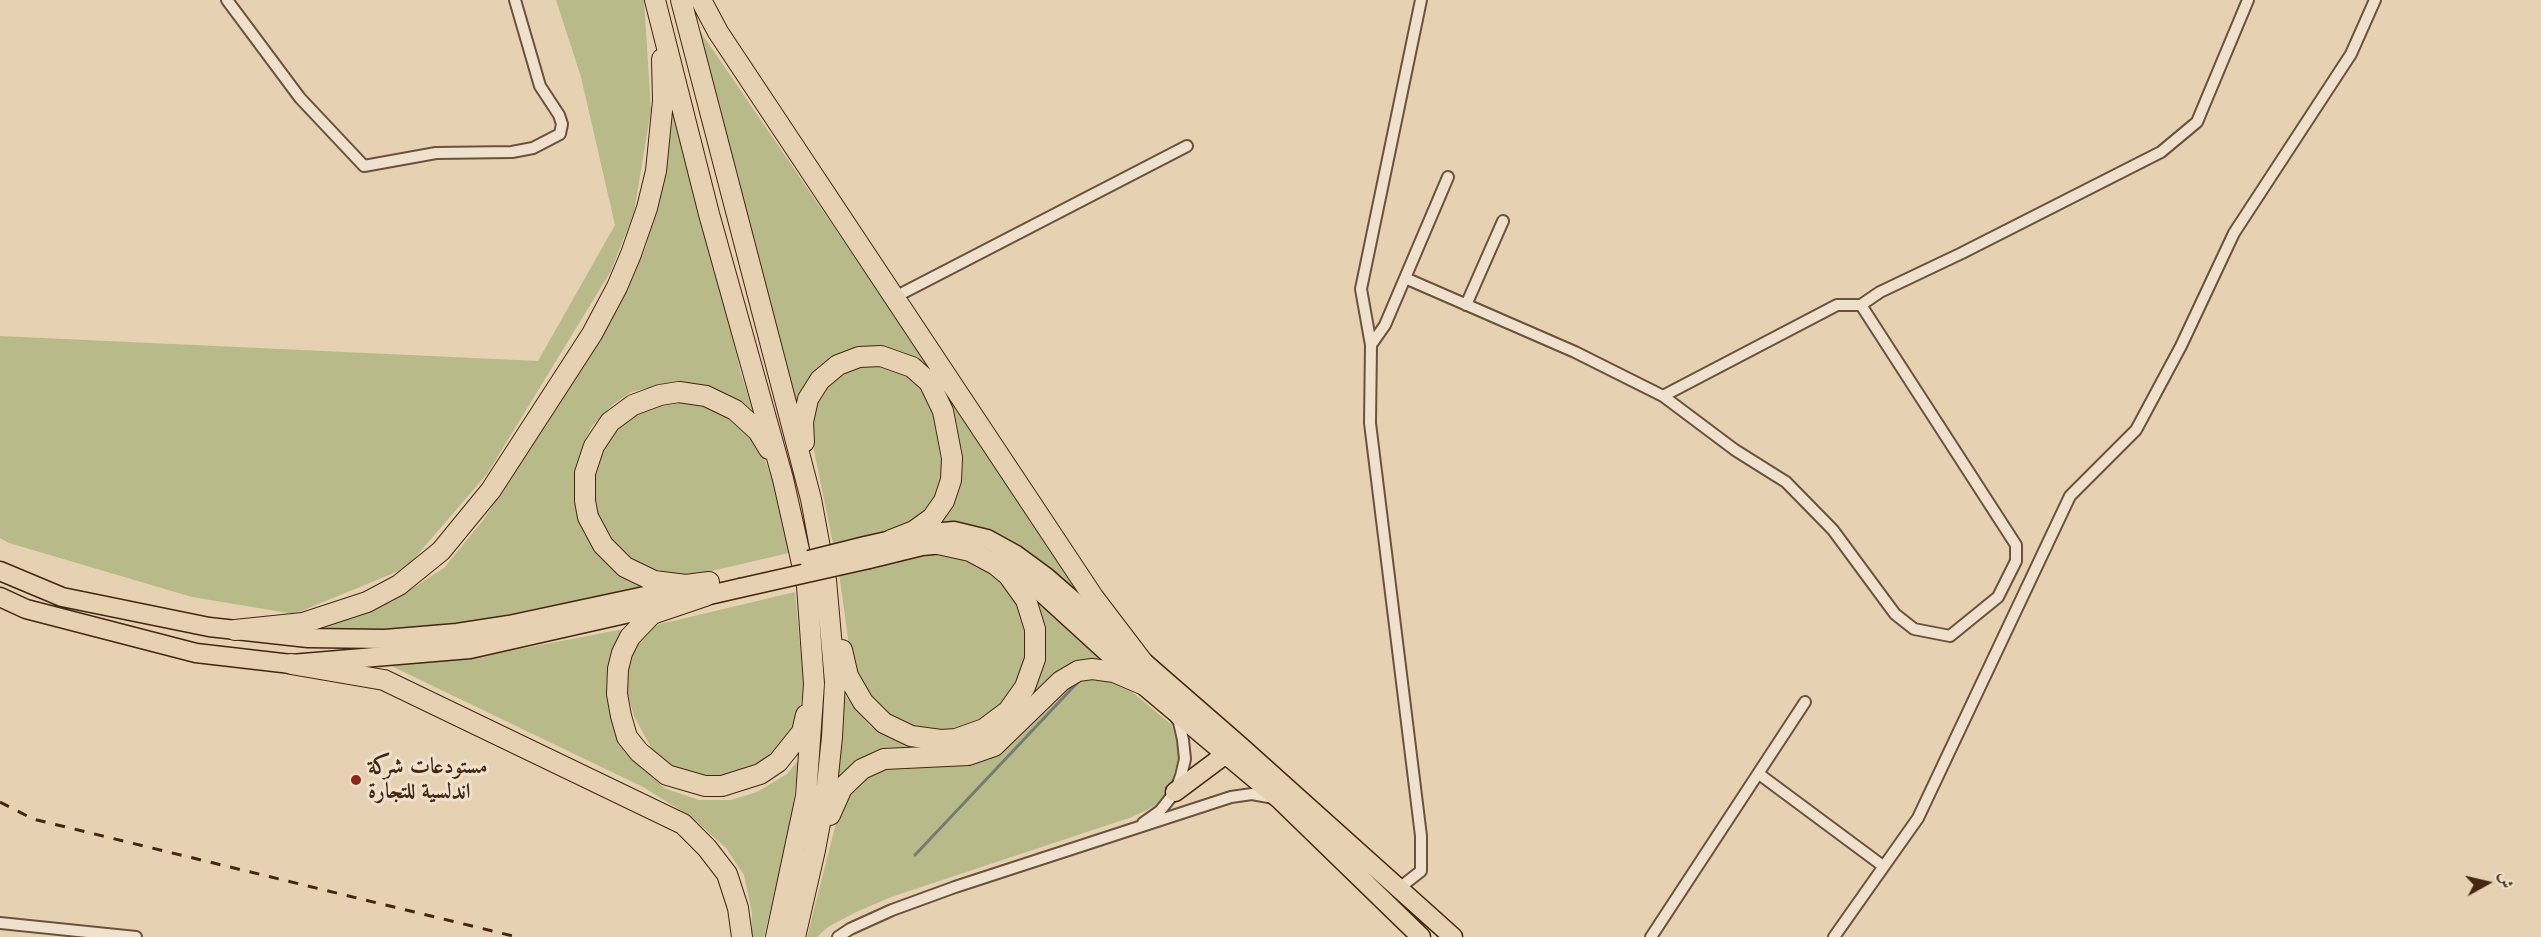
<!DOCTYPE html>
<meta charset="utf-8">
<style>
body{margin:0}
#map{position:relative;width:2541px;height:937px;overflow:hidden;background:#e6d1b2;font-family:"Old Standard TT",Amiri,serif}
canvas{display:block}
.north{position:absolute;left:2457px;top:853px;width:60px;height:60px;-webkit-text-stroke:4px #efe1cd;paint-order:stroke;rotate:82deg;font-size:16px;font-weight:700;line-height:24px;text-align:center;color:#442613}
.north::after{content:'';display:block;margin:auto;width:21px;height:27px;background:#442613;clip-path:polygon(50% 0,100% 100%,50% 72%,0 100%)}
</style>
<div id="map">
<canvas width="2541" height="937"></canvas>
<div class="north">ش</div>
</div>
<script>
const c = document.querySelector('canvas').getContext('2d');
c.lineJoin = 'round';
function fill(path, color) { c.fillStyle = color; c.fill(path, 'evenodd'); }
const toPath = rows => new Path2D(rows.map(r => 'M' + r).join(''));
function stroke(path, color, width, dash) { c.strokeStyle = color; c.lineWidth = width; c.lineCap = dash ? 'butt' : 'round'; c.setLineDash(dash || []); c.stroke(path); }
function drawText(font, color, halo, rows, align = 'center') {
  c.font = font + ' "Old Standard TT",Amiri,serif'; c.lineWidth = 6; c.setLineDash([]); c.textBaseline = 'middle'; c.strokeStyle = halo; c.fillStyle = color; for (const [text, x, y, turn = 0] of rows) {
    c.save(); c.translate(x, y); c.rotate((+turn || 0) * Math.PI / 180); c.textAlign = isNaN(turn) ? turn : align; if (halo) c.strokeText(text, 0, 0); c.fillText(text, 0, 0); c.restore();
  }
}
fill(toPath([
 [556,0,644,0,651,110,634,212,611,271,487,474,406,568,294,614,192,597,9,543,0,538,0,336,538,361,615,225,581,77],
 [700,31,932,371,910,356,830,363,810,377,801,394,796,412],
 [671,84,741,374,754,415,728,396,717,390,687,383,670,383,631,392,612,405,592,426,584,441,575,475,577,509,583,528,602,559,614,570,647,587,453,625,383,632,316,630,391,602,444,568,484,519,608,327,646,247,671,125],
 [874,364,898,369,920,384,932,406,942,465,938,496,918,520,889,531,833,544,812,440,811,419,820,396,839,376,862,366],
 [684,399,711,406,742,426,762,452,773,482,789,553,703,573,678,575,642,566,628,558,612,544,593,507,592,467,616,425,638,408],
 [951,401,1082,597,1022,548,991,531,973,525,940,523,955,500,960,485,961,465,957,430],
 [926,555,953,556,979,565,1001,581,1017,603,1026,629,1026,656,1018,682,1003,704,982,720,957,730,929,731,902,724,878,708,861,686,851,660,839,573],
 [795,592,804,689,795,728,784,747,746,772,714,781,685,778,654,753,634,716,626,687,631,654,652,626],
 [1033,595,1108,665,1086,661,1065,667,990,743,861,761,843,773,837,784,845,695,870,726,896,739,923,748,1022,706],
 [624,629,612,654,613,700,624,747,664,788,699,800,731,800,757,792,787,774,799,759,790,827,764,937,751,937,752,913,744,875,726,848,690,816,643,787,381,661,488,655],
 [1091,676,1120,682,1172,725,1179,755,1172,782,1159,804,1132,817,891,897,854,913,828,927,817,937,807,937,836,823,850,788,866,772,889,766,961,763,1066,688]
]), '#b9ba89');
stroke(toPath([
 [915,855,1078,682]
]), '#767c73', 3);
const minor = toPath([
 [227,0,300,98,364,166,436,153,512,152,533,148,560,134,562,124,559,115,540,86,515,0],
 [1405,278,1575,352,1663,396,1735,450,1786,482,1833,530,1895,614,1914,629,1950,636,1998,597,2016,561,2016,545,1861,305,1837,305,1663,396],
 [895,297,1187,146],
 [1466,305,1503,221],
 [1861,305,1880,292,1962,253,2161,152,2197,122,2248,0],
 [1371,345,1385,325,1448,177],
 [1759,774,1883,866],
 [1143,823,1160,811,1175,792,1181,776,1185,759,1183,740,1179,722,1174,715],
 [1398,889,1421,871,1421,836,1370,423,1371,345,1361,289,1421,0],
 [0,923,136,937],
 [838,937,850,929,892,910,955,887,1231,797,1252,794,1274,798],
 [1651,937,1805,702],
 [1834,937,1918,818,2070,496,2136,430,2181,346,2234,233,2351,54,2375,0]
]);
const primary = toPath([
 [865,546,918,534,954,531,987,539,1016,555,1046,577,1239,745,1453,937],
 [869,559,922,546,944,544],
 [1001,561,1039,590,1142,684,1279,799,1421,937],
 [0,571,62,597,209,627,308,638,385,639,457,633,509,625,687,587],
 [0,597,26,609,196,653,291,664,470,649,665,605],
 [692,599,740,588],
 [1175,792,1234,748]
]);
const motorway = toPath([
 [655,0,709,214,783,479,807,586,814,684,806,796,776,937],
 [681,0,811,499,826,580,835,682,832,737,827,785,815,850,795,937],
 [701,0,718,32,1094,598,1145,665],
 [804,442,803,422,808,399,820,380,838,365,859,357,881,356,912,367,929,382,943,411,952,458,951,480,944,501,932,518,914,531,891,540],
 [709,582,686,585,654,581,625,567,603,545,588,517,585,501,585,473,594,446,610,422,633,405,660,395,679,392,706,396,735,410,758,431,769,449],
 [705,596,652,614,630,637,622,653,618,669,617,694,621,716,627,737,639,752,667,775,705,786,722,786,760,774,778,762,802,732,806,715],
 [235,630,303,623,367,602,399,585,441,551,491,490,592,334,617,287,631,254,647,208,656,171,663,101,662,59],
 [842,650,848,676,863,702,884,723,911,736,941,740,956,739,984,729,1008,711,1025,687,1035,659,1035,629,1026,600,1008,575,996,565,970,551,938,544],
 [291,664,384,680,683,824,707,848,727,874,738,908,742,937],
 [830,815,842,788,862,769,884,759,968,755,994,746,1061,681,1078,671,1092,669,1114,672,1142,684]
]);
stroke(minor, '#6c513b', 14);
stroke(primary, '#442613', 21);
stroke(motorway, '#442613', 22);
stroke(minor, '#efe1cd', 10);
stroke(primary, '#e6d1b2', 18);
stroke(motorway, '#e6d1b2', 20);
stroke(toPath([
 [0,802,33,819,517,937]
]), '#442613', 3, [10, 10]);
const primaryBridge = toPath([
 [809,560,865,546],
 [740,588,869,559]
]);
stroke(primaryBridge, '#442613', 21, []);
stroke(primaryBridge, '#e6d1b2', 18);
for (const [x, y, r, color] of [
 [356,780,6,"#8f2418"]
]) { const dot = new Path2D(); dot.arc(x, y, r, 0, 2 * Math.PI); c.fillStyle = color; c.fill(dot); stroke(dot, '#efe1cd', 2); }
drawText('bold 22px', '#442613', '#efe1cd', [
 ["مستودعات شركة",368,767],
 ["اندلسية للتجارة",368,792]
], 'left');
</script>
